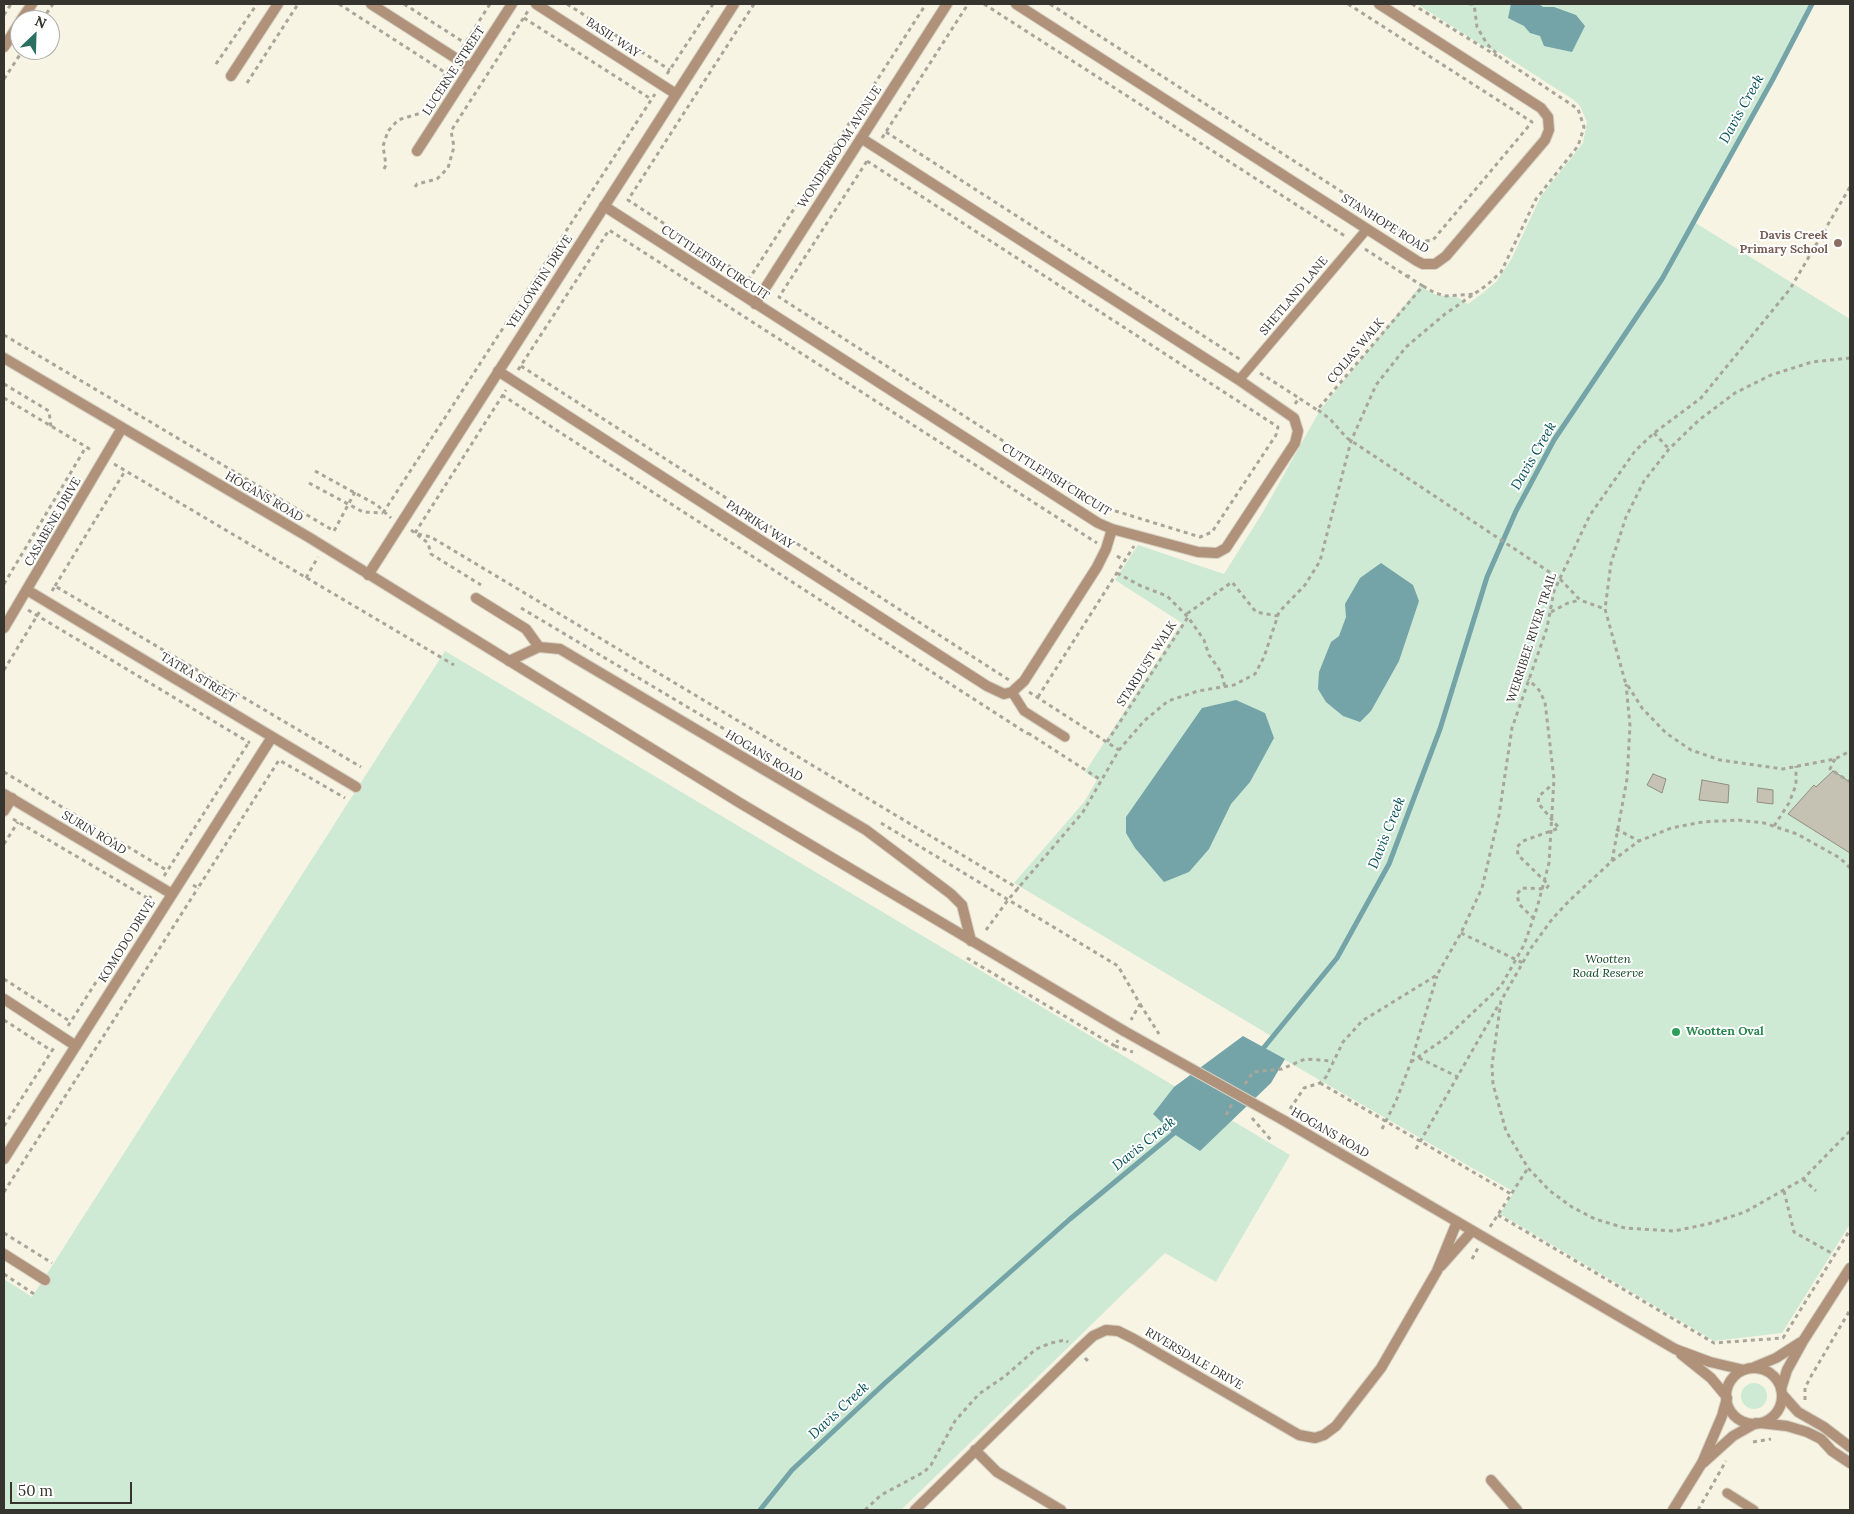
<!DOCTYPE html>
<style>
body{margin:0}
#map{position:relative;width:1854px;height:1514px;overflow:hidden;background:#f8f4e4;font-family:Lora,serif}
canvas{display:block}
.frame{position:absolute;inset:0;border:5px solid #35342e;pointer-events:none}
.north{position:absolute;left:10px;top:10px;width:50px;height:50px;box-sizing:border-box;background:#fff;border:1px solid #aeaeab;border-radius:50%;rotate:24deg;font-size:14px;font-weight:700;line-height:20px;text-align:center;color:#35342e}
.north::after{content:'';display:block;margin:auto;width:18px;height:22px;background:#2b6f61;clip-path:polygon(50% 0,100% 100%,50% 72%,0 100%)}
.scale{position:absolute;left:10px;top:1482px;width:122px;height:22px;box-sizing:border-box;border:2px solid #35342e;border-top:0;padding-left:6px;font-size:15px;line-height:18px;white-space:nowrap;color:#35342e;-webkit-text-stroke:4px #fff;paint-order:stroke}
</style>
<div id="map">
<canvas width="1854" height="1514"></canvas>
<div class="frame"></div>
<div class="north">N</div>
<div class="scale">50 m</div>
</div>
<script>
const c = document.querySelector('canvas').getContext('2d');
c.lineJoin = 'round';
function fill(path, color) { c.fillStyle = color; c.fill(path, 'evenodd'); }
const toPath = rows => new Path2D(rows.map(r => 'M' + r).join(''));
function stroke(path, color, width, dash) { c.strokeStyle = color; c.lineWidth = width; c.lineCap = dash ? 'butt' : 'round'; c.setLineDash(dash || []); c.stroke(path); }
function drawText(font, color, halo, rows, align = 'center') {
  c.font = font + ' Lora,serif'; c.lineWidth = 4; c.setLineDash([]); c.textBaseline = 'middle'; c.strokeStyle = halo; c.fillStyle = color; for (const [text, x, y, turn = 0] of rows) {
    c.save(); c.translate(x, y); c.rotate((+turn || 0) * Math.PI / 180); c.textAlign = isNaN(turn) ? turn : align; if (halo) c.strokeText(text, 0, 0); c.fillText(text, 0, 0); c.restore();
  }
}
fill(toPath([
 [1417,4,1812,4,1773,79,1694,222,1850,319,1850,1224,1782,1333,1714,1341,1500,1214,1514,1192,1264,1048,1273,1037,1014,883,1084,802,1097,780,1085,772,1182,623,1115,580,1138,545,1224,574,1263,512,1320,410,1420,286,1436,295,1457,297,1468,304,1484,292,1496,282,1511,260,1541,196,1583,143,1587,122,1580,106,1574,100,1499,52,1483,46],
 [445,651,1290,1155,1216,1282,1165,1253,901,1510,4,1510,4,1279,32,1297],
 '1741 1396a13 13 0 1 1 26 0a13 13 0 1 1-26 0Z'
]), '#ceead4');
fill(toPath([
 [1511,4,1539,4,1543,7,1554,7,1576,15,1585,26,1572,52,1544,46,1540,36,1530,33,1524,26,1508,18],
 [1381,563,1413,585,1419,601,1399,661,1371,711,1360,722,1343,716,1326,702,1318,689,1319,672,1331,642,1339,636,1346,617,1345,604,1360,578],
 [1236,700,1265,713,1274,738,1250,782,1231,804,1209,849,1189,872,1164,882,1135,848,1126,833,1126,817,1202,708],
 [1243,1036,1285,1059,1271,1083,1200,1151,1174,1134,1153,1114,1174,1087]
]), '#74a4a8');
stroke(toPath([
 [1261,1051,1337,958,1389,864,1440,729,1487,577,1516,511,1554,440,1662,279,1773,79,1812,4],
 [760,1510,792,1470,885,1383,1070,1219,1179,1129]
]), '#74a4a8', 5);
const building = toPath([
 [1833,771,1850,782,1850,853,1788,814,1814,785,1816,787,1833,771],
 [1653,774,1666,779,1662,793,1647,785,1653,774],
 [1702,780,1729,785,1728,803,1699,800,1702,780],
 [1758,788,1773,790,1773,804,1757,802,1758,788]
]);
fill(building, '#c5c2b3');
stroke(building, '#928e80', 1);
const service = toPath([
 [1239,380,1367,229],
 [1012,692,1024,711,1065,737],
 [1727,1493,1754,1510]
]);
const minor = toPath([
 [371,4,471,68],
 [536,4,676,94],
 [1016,4,1417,261,1423,264,1435,264,1446,256,1545,140,1549,130,1548,117,1541,108,1379,4],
 [21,20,32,4],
 [4,47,20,22],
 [231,76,278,4],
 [417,151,512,4],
 [604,206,1098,523,1112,529,1198,552,1217,553,1226,548,1295,443,1298,431,1294,418,1239,380,861,138],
 [755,304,947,4],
 [498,371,987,686,1004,694,1012,692,1024,681,1097,567,1106,549,1112,529],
 [368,575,734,4],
 [27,590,356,787],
 [476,598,526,629,539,647],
 [4,628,122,428],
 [509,661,539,647,560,649,866,830,951,894,962,905,971,941],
 [4,794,172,894],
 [4,811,12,798],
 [4,999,76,1046],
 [4,1159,272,737],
 [4,1254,45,1280],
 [1441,1266,1472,1231],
 [1752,1368,1776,1358,1801,1342],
 [1781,1389,1787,1370,1803,1341,1850,1268],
 [975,1450,997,1472,1061,1510],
 [1703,1463,1733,1436,1756,1423],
 [1491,1480,1517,1510],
 [915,1510,1078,1350,1093,1336,1106,1330,1118,1331,1134,1339,1299,1435,1315,1438,1324,1435,1336,1426,1381,1368,1437,1271,1457,1222],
 [1673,1510,1702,1463,1722,1416,1727,1398]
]);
const tertiary = toPath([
 [4,358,310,538,740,803,1124,1031],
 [1283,1120,1675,1349,1710,1362,1744,1370],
 [1681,1354,1711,1378,1726,1396],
 '1726 1396a28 28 0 1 1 56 0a28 28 0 1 1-56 0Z',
 [1782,1394,1798,1412,1824,1427,1850,1447],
 [1760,1423,1787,1426,1807,1432,1821,1439,1832,1451,1850,1463]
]);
stroke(service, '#d5d1c3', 11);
stroke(minor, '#d5d1c3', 12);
stroke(tertiary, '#d5d1c3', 12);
stroke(toPath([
 [339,4,446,73],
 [404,4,465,43],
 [567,4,670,70],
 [754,4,628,200,749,279,926,4],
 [984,4,1345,236],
 [1050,4,1423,244],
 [1348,4,1532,122,1433,240,1426,241,1421,250],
 [1412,4,1497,56],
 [1469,4,1474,4],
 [4,15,11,4],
 [524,18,651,99],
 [42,20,53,4],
 [462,48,490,4],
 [216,64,257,4],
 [667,74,713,4],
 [4,79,23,50],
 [247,83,298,4],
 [886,132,1241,360],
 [882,138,968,4],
 [867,161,1278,427,1276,435,1212,532,1200,537,1109,509,779,297,869,158],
 [384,169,386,165,383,146,388,131,398,120,421,113,449,68],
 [415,187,417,184,437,179,448,168,454,147,451,131,528,11],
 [1365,249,1408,277],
 [1423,286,1435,293,1446,296,1475,294],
 [4,335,334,531,355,492],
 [1850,358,1812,362,1771,375,1735,393,1699,420,1669,449,1644,481,1626,517,1611,563,1605,609,1625,681,1642,708,1666,733,1691,750,1720,760,1783,769,1835,759,1850,751],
 [521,366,1009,680],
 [518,370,609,230,1097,543],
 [1260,373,1299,398],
 [4,384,49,411,51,427],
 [502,395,1028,734],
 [4,398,93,451],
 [1295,404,1299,398,1317,410,1423,286,1408,277,1411,271],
 [1318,410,1330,419,1347,438,1560,579,1580,600,1605,609],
 [1654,433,1669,449],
 [114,464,454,665],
 [315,471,377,505,391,518],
 [309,483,363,512,383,513],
 [383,513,655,94],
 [411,530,428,543,431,554,481,585],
 [415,533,506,390],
 [418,534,431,537,1019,889],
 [1117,556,1125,561],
 [1117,573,1141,586,1167,596,1188,617,1204,640,1209,655,1221,672,1225,687],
 [306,578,318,557],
 [4,584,86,447],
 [55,586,125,471],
 [52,591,55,586,361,767],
 [521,608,763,752],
 [28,610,250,743],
 [1551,612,1568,603,1580,600],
 [4,670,40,611],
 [1029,692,1119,750],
 [1038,697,1134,546],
 [1028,733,1101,780],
 [1107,742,1188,617,1188,613,1232,582,1256,612,1278,616],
 [1835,759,1830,769,1850,782],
 [4,772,168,871],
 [13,819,149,899],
 [881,823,1118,966,1140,1004,1131,1020],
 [1774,826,1789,803,1796,785,1796,766],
 [1616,829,1639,841],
 [4,844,18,822],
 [1612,861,1627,779,1630,726,1626,684],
 [1850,868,1840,858,1797,834,1764,823,1738,820,1703,822,1671,828,1639,841,1612,861,1570,900,1553,918,1531,948,1501,1001,1492,1065,1493,1084,1506,1131,1528,1168,1550,1191,1572,1207,1595,1219,1625,1228,1674,1231,1708,1224,1745,1212,1803,1179,1850,1131],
 [164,876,249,742],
 [193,885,198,888,279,760,345,798],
 [1534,919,1519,904,1517,894,1522,888,1546,889,1549,885,1518,855,1517,847,1523,841,1559,828,1538,803,1539,796,1553,784],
 [986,930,1008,900,1083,812,1119,750,1144,721,1168,701,1198,691,1234,685,1255,674,1264,657,1279,612,1305,585,1320,561,1351,441,1376,385,1406,347,1445,314,1487,285,1501,272,1536,199,1578,146,1584,127,1578,109,1501,58,1487,44,1477,27,1474,4],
 [1461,933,1523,963],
 [967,958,1115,1046,1118,1040],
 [4,979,71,1022],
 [4,1020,52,1051],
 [68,1026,151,896],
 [1419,1058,1458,1077],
 [1411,1062,1447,1037,1501,986,1524,945,1537,908,1549,863,1554,779,1545,702,1539,690,1528,679],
 [1320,1083,1511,1194],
 [1245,1084,1253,1072,1282,1069,1305,1059,1333,1061],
 [1290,1109,1304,1088,1320,1083,1326,1077,1343,1042,1362,1021,1437,975,1461,933,1482,888,1499,815,1512,728,1547,628,1554,591,1590,515,1635,451,1654,433,1701,398,1790,289,1850,187],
 [1226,1115,1232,1104],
 [4,1126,55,1046],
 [1382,1129,1396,1101,1411,1062,1437,976],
 [1416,1149,1499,1004],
 [1803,1179,1816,1191],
 [1784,1191,1794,1232,1835,1255],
 [4,1192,198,888],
 [1498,1215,1714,1343,1783,1338,1850,1230],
 [1490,1227,1528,1168],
 [4,1233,52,1263],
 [1472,1259,1478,1248],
 [4,1274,34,1294],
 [1085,1358,1090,1363],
 [1805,1400,1805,1388,1810,1378,1850,1310],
 [1753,1442,1771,1439],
 [865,1510,881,1495,924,1472,931,1465,955,1421,979,1394,1004,1377,1036,1349,1051,1343,1065,1340,1068,1342],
 [1698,1510,1726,1461]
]), '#a8a59a', 3, [4, 4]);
stroke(service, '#b0927a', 9);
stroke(minor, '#b0927a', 10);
stroke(tertiary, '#b0927a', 10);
const tertiaryBridge = toPath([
 [1124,1031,1283,1120]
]);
stroke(tertiaryBridge, '#d5d1c3', 12, []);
stroke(toPath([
 [1140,1004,1159,1034],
 [1115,1046,1133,1052],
 [1252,1118,1271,1140]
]), '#a8a59a', 3, [4, 4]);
stroke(tertiaryBridge, '#b0927a', 10);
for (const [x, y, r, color] of [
 [1838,243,5,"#8d6e63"],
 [1676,1032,5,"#2e9e5b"]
]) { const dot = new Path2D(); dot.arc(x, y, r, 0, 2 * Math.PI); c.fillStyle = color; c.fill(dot); stroke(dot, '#fff', 2); }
drawText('12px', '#35342e', '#fff', [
 ["BASIL WAY",613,38,33],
 ["LUCERNE STREET",454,71,-57],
 ["WONDERBOOM AVENUE",840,147,-57],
 ["STANHOPE ROAD",1385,224,32],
 ["CUTTLEFISH CIRCUIT",715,263,33],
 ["YELLOWFIN DRIVE",540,282,-57],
 ["SHETLAND LANE",1294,296,-50],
 ["COLIAS WALK",1356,351,-50],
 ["CUTTLEFISH CIRCUIT",1056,480,32],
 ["HOGANS ROAD",264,497,30],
 ["CASABENE DRIVE",53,522,-60],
 ["PAPRIKA WAY",760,525,33],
 ["WERRIBEE RIVER TRAIL",1532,638,-72],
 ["STARDUST WALK",1147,664,-57],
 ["TATRA STREET",198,678,31],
 ["HOGANS ROAD",764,756,31],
 ["SURIN ROAD",94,833,31],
 ["KOMODO DRIVE",127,941,-58],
 ["HOGANS ROAD",1330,1133,30],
 ["RIVERSDALE DRIVE",1194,1359,30]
]);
drawText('bold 12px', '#785e54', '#fff', [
 ["Davis Creek",1828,236],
 ["Primary School",1828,250]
], 'right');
drawText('italic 12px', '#0e4421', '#fff', [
 ["Wootten",1608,960],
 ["Road Reserve",1608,974]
]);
drawText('bold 12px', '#27864d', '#fff', [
 ["Wootten Oval",1686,1032]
], 'left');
drawText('italic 14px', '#055156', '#fff', [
 ["Davis Creek",1742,109,-61],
 ["Davis Creek",1534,456,-60],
 ["Davis Creek",1387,833,-68],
 ["Davis Creek",1144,1144,-39],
 ["Davis Creek",839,1411,-43]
]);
</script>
